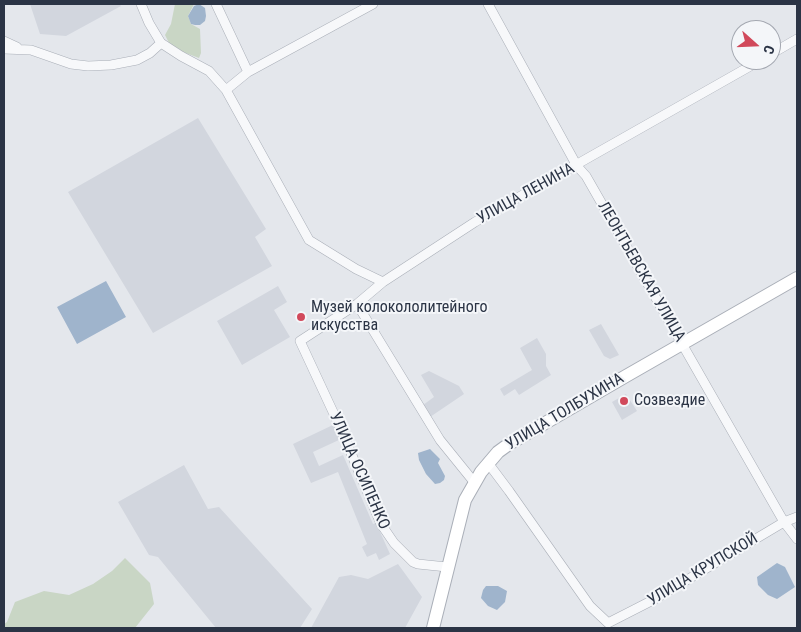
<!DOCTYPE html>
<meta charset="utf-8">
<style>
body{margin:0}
#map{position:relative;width:801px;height:632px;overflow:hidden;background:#e4e7ec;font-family:"Roboto Condensed",sans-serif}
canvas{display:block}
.frame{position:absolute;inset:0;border:5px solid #2b3445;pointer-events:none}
.north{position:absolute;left:731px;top:20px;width:50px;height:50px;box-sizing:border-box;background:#f4f6f9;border:1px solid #a4a8b1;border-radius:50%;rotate:110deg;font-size:14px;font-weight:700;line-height:20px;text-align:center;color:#2b3445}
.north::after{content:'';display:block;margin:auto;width:18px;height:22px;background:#d1495b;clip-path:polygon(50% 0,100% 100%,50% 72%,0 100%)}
</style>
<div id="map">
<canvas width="801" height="632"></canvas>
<div class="frame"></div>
<div class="north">С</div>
</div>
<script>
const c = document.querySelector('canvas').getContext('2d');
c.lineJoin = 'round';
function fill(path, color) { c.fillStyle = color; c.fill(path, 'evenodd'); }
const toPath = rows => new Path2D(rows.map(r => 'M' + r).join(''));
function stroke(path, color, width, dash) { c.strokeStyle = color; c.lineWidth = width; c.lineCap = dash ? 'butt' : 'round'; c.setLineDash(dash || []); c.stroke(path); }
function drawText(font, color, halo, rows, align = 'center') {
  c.font = font + ' "Roboto Condensed",sans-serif'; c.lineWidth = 4; c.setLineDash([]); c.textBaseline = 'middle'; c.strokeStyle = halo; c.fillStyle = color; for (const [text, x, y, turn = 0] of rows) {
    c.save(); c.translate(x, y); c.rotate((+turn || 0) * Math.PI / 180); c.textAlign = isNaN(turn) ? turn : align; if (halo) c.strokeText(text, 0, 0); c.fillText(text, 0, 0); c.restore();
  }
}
fill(toPath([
 [30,4,119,4,121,6,66,36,40,34],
 [198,118,266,229,255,237,272,266,153,333,68,192],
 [278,286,287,302,274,310,290,337,242,365,217,321],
 [601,324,619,355,610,359,604,356,589,330],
 [537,338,546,354,546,366,551,375,519,395,515,389,504,396,500,389,532,370,520,348],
 [429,371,459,386,464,394,430,417,423,405,434,397,421,375],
 [626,394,637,411,622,420,612,402],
 [335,424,341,439,313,452,319,466,343,455,373,524,376,523,390,554,379,560,376,553,367,557,362,547,367,544,338,472,311,483,293,444],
 [184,465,208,509,219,507,312,609,300,628,216,628,158,557,149,555,118,502],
 [398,564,422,597,405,628,311,628,339,577,351,575,368,579]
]), '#d2d6de');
fill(toPath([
 [175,4,194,4,188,16,191,24,200,29,201,53,199,58,183,52,169,43,165,35,171,24],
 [125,558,150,583,154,604,135,628,4,628,4,624,7,622,15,602,44,591,69,595,93,584,112,571]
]), '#c9d6c5');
fill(toPath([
 [199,4,205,8,206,16,205,21,200,25,195,25,191,24,188,16,194,6],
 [106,281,126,317,77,344,57,307],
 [430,449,440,459,438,463,445,476,444,480,440,483,435,484,426,474,419,460,418,453],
 [777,563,785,567,795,587,777,599,768,595,758,585,757,577],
 [486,586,498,586,507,591,505,602,497,610,488,606,481,598,483,590]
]), '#9fb4cc');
const street = toPath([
 [141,4,149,23,161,43,181,56,209,71,226,90,309,240,356,269,383,282],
 [216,4,248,72],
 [488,4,577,166,586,176,784,522,797,539],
 [4,41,17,47],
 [4,49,31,50,71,64,88,66,111,65,137,60,150,53,161,43],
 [771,54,797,39],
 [226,90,248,72,373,4],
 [357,304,440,440,474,482],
 [488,463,509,491,590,606,608,623],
 [447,567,418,564,413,562,394,543,381,524,340,427,300,341,357,304,383,282,475,222,761,60],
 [608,623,655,599,784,522,797,517]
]);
const secondary = toPath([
 [433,628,465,500,481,472,498,452,509,444,626,376,797,278]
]);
stroke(street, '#a9aeb7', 10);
stroke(secondary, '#a9aeb7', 14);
stroke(street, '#f7f8fa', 9);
stroke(secondary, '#fff', 12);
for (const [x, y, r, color] of [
 [301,317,5,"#d1495b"],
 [624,401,5,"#d1495b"]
]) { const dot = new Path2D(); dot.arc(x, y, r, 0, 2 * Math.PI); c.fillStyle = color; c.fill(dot); stroke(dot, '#f4f6f9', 2); }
drawText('16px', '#2b3445', '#f4f6f9', [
 ["УЛИЦА ЛЕНИНА",526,194,-29],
 ["ЛЕОНТЬЕВСКАЯ УЛИЦА",641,272,60],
 ["УЛИЦА ТОЛБУХИНА",565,412,-31],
 ["УЛИЦА ОСИПЕНКО",359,471,66],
 ["УЛИЦА КРУПСКОЙ",703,570,-31]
]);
drawText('16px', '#2b3445', '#f4f6f9', [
 ["Музей колокололитейного",311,308],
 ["искусства",311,326],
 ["Созвездие",634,401]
], 'left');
</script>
